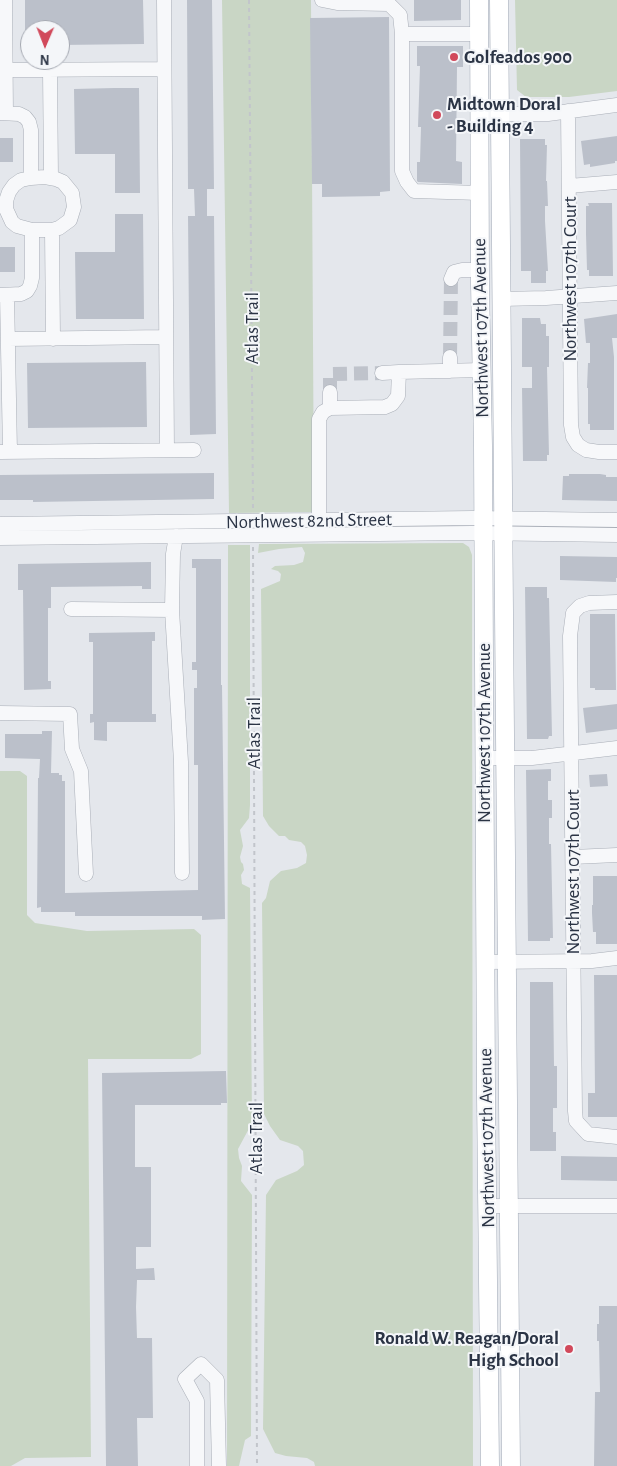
<!DOCTYPE html>
<style>
body{margin:0}
#map{position:relative;width:617px;height:1466px;overflow:hidden;background:#e4e7ec;font-family:"Alegreya Sans",sans-serif}
canvas{display:block}
.north{position:absolute;left:20px;top:20px;width:50px;height:50px;box-sizing:border-box;background:#f4f6f9;border:1px solid #a4a8b1;border-radius:50%;rotate:181deg;font-size:14px;font-weight:700;line-height:20px;text-align:center;color:#2b3445}
.north::after{content:'';display:block;margin:auto;width:18px;height:22px;background:#d1495b;clip-path:polygon(50% 0,100% 100%,50% 72%,0 100%)}
</style>
<div id="map">
<canvas width="617" height="1466"></canvas>
<div class="north">N</div>
</div>
<script>
const c = document.querySelector('canvas').getContext('2d');
c.lineJoin = 'round';
function fill(path, color) { c.fillStyle = color; c.fill(path, 'evenodd'); }
const toPath = rows => new Path2D(rows.map(r => 'M' + r).join(''));
function stroke(path, color, width, dash) { c.strokeStyle = color; c.lineWidth = width; c.lineCap = dash ? 'butt' : 'round'; c.setLineDash(dash || []); c.stroke(path); }
function drawText(font, color, halo, rows, align = 'center') {
  c.font = font + ' "Alegreya Sans",sans-serif'; c.lineWidth = 4; c.setLineDash([]); c.textBaseline = 'middle'; c.strokeStyle = halo; c.fillStyle = color; for (const [text, x, y, turn = 0] of rows) {
    c.save(); c.translate(x, y); c.rotate((+turn || 0) * Math.PI / 180); c.textAlign = isNaN(turn) ? turn : align; if (halo) c.strokeText(text, 0, 0); c.fillText(text, 0, 0); c.restore();
  }
}
fill(toPath([
 [222,0,311,0,314,512,229,513],
 [515,0,617,0,617,91,569,97,526,97,517,90],
 [463,543,469,547,472,555,473,1466,315,1466,314,1462,307,1458,286,1456,275,1453,263,1429,266,1195,276,1180,297,1171,304,1165,303,1151,298,1146,280,1140,270,1126,264,1114,262,903,266,898,270,881,281,871,297,868,306,863,307,855,305,846,301,842,289,840,285,836,279,836,269,826,263,816,261,589,280,581,281,574,278,571,271,569,275,566,294,565,303,562,305,553,302,547,279,549,258,553,259,544],
 [228,545,250,545,250,805,249,818,240,830,243,846,240,857,241,862,243,864,244,870,241,875,242,884,250,888,252,1123,238,1149,239,1158,242,1166,241,1181,252,1195,251,1436,245,1440,239,1466,227,1466],
 [0,771,20,771,27,776,27,915,35,923,87,931,194,929,201,935,201,1054,191,1059,88,1059,91,1457,25,1458,11,1466,0,1466]
]), '#c9d6c5');
fill(toPath([
 [25,0,143,0,144,44,60,45,60,30,25,30],
 [187,0,212,0,214,189,207,189,207,216,214,216,216,434,190,435,188,216,195,216,194,189,188,189],
 [414,0,461,0,461,20,414,21],
 [389,17,390,191,380,192,380,196,322,197,322,184,312,184,310,18],
 [417,46,463,46,463,67,457,67,456,161,462,162,462,184,418,182,417,181,417,162,420,162,421,127,418,127,420,66,417,66],
 [114,88,139,88,140,193,115,193,115,154,75,154,74,89],
 [617,136,617,161,615,161,615,163,590,167,590,164,584,165,581,141],
 [0,138,13,138,13,162,0,162],
 [520,139,545,139,545,145,547,145,546,181,547,181,548,206,545,206,545,221,548,271,546,271,546,283,531,283,531,271,521,271],
 [588,203,612,203,613,276,589,276,589,270,587,270,586,234,586,206,589,206],
 [115,214,143,214,144,319,76,319,75,252,115,252],
 [0,247,15,247,15,272,0,272],
 [617,314,617,338,612,338,614,357,614,430,590,430,590,424,588,424,588,388,587,388,588,363,590,363,590,343,586,343,584,319],
 [522,318,540,318,541,324,546,324,546,336,549,336,549,367,547,367,549,455,547,455,547,461,523,461,522,388,532,388,532,367,522,367],
 [146,362,147,427,28,428,27,363],
 [214,473,214,499,33,502,33,500,0,500,0,475],
 [569,474,600,474,606,475,606,477,617,477,617,501,562,500,563,476,569,476],
 [560,556,617,557,617,578,616,578,616,582,560,580],
 [192,559,221,559,221,685,222,685,225,919,202,920,202,916,75,916,75,912,41,912,41,907,37,908,38,778,39,778,40,759,5,758,5,734,42,734,42,731,52,731,51,773,59,773,59,775,62,775,62,781,65,781,65,893,198,890,198,765,194,765,194,688,197,688,197,670,192,670,192,662,196,662,196,568,192,568],
 [151,562,151,589,142,589,142,586,51,587,51,608,48,608,48,681,51,681,51,689,24,690,23,590,18,590,18,564],
 [525,587,547,587,547,598,549,598,552,736,549,736,548,739,527,739],
 [590,614,615,614,616,690,595,690,595,688,590,688],
 [155,632,155,641,152,641,152,714,156,714,156,722,107,722,107,741,94,740,94,722,90,723,90,714,93,714,93,642,89,642,89,633],
 [617,704,617,729,586,733,583,708],
 [551,769,551,781,548,781,548,800,552,800,552,818,549,818,549,844,551,844,553,938,550,938,550,941,528,941,526,770],
 [607,774,608,786,590,787,589,775],
 [593,876,617,876,617,944,596,944,596,932,593,932,592,913,592,905,593,905],
 [594,975,617,975,617,1117,588,1117,588,1093,595,1093],
 [530,982,553,982,554,1066,557,1066,557,1108,553,1108,553,1132,556,1132,556,1151,530,1151],
 [226,1071,227,1103,221,1103,221,1105,135,1105,135,1167,151,1167,151,1247,136,1247,136,1269,154,1268,155,1280,137,1280,136,1307,137,1338,152,1338,153,1418,137,1418,138,1466,106,1466,102,1073],
 [561,1156,617,1157,617,1181,561,1180],
 [599,1306,617,1306,617,1466,594,1466,595,1392,600,1392,599,1341,597,1341,597,1324,599,1324]
]), '#bbc0ca');
stroke(toPath([
 [450,357,451,279],
 [330,392,330,374,382,373]
]), '#bfc3cb', 14, [14, 7]);
const minor = toPath([
 [5,0,6,113],
 [164,0,167,450],
 [322,0,337,3,389,4,400,15,402,34,479,34],
 [402,34,402,171,407,182,414,191,480,193],
 [6,70,164,69],
 [50,70,51,178],
 [568,111,571,425,573,437,578,445,586,450,599,452,617,452],
 [0,113,19,114,25,117,29,122,31,130,31,178],
 [479,114,548,114,617,105],
 [45,177,56,179,63,182,72,193,74,207,70,220,59,228,52,230,32,230,17,226,12,222,6,209,6,201,9,192,14,185,21,180,31,178,45,177],
 [569,186,617,182],
 [52,230,53,339],
 [451,279,454,272,462,270,480,270],
 [0,295,21,294,27,291,30,286,32,278,32,230],
 [7,295,10,452],
 [501,299,546,298,617,293],
 [8,339,166,337],
 [450,371,450,357],
 [382,373,399,372],
 [330,392,330,408],
 [0,452,194,450],
 [319,521,319,419,323,412,330,408,385,407,392,404,398,396,399,372,482,370],
 [0,524,472,518,617,520],
 [176,536,173,554,172,610,181,762,182,873],
 [0,538,472,533,617,535],
 [617,602,589,603,580,606,573,613,570,636,575,1111,576,1121,588,1134,617,1137],
 [71,609,172,610],
 [0,713,70,714,72,749,81,771,86,874],
 [484,758,532,758,617,748],
 [573,857,617,855],
 [486,962,592,961,617,958],
 [488,1206,617,1206],
 [197,1466,197,1401,185,1379,201,1364,217,1380,219,1466]
]);
const major = toPath([
 [479,0,480,283,483,446,486,1095,490,1466],
 [499,0,511,1466]
]);
stroke(minor, '#a9aeb7', 15);
stroke(major, '#a3abb8', 19);
stroke(toPath([
 [249,0,253,508],
 [253,547,257,1466]
]), '#c2c5cb', 2, [4, 4]);
stroke(minor, '#f7f8fa', 14);
stroke(major, '#fff', 18);
for (const [x, y, r, color] of [
 [454,57,5,"#d1495b"],
 [437,115,5,"#d1495b"],
 [569,1349,5,"#d1495b"]
]) { const dot = new Path2D(); dot.arc(x, y, r, 0, 2 * Math.PI); c.fillStyle = color; c.fill(dot); stroke(dot, '#f4f6f9', 2); }
drawText('bold 19px', '#2b3445', '#f4f6f9', [
 ["Golfeados 900",464,57],
 ["Midtown Doral",447,104],
 ["- Building 4",447,126],
 ["Ronald W. Reagan/Doral",559,1338,"right"],
 ["High School",559,1360,"right"]
], 'left');
drawText('19px', '#2b3445', '#f4f6f9', [
 ["Northwest 107th Court",570,279,-90],
 ["Atlas Trail",252,328,-90],
 ["Northwest 107th Avenue",481,328,-91],
 ["Northwest 82nd Street",309,521,-1],
 ["Atlas Trail",254,733,-90],
 ["Northwest 107th Avenue",484,733,-90],
 ["Northwest 107th Court",573,872,-90],
 ["Atlas Trail",256,1138,-90],
 ["Northwest 107th Avenue",487,1138,-91]
]);
</script>
